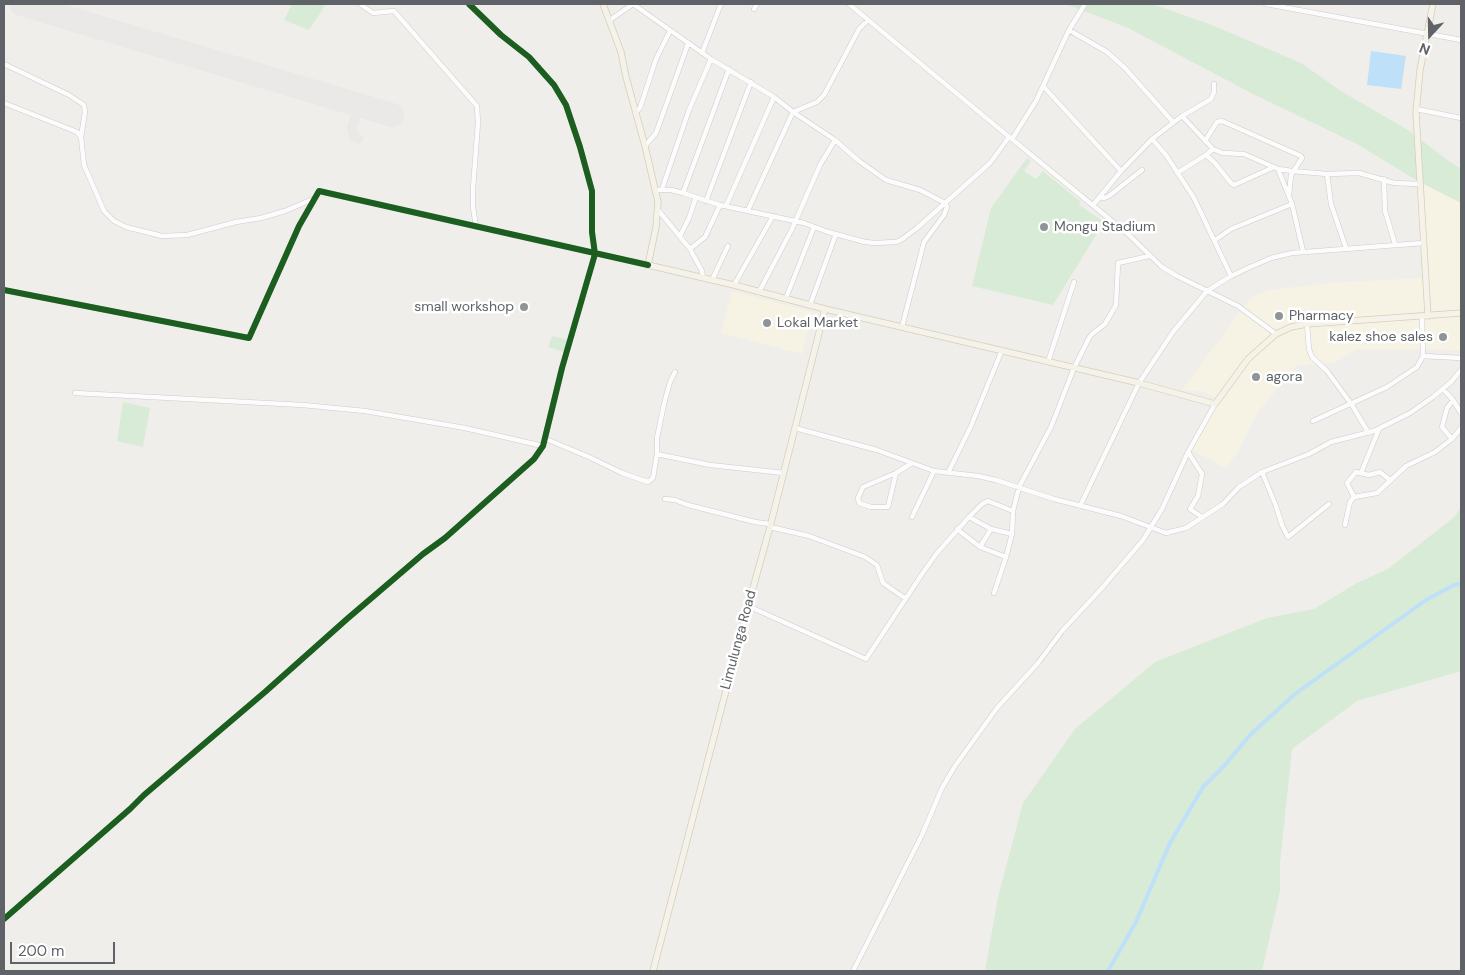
<!DOCTYPE html>
<style>
body{margin:0}
#map{position:relative;width:1465px;height:975px;overflow:hidden;background:#efeeea;font-family:"DM Sans",sans-serif}
canvas{display:block}
.frame{position:absolute;inset:0;border:5px solid #5f6368;pointer-events:none}
.north{position:absolute;left:1405px;top:10px;width:50px;height:50px;-webkit-text-stroke:4px #fff;paint-order:stroke;rotate:201deg;font-size:14px;font-weight:700;line-height:20px;text-align:center;color:#5f6368}
.north::after{content:'';display:block;margin:auto;width:18px;height:22px;background:#5f6368;clip-path:polygon(50% 0,100% 100%,50% 72%,0 100%)}
.scale{position:absolute;left:10px;top:942px;width:105px;height:22px;box-sizing:border-box;border:2px solid #5f6368;border-top:0;padding-left:6px;font-size:15px;line-height:18px;white-space:nowrap;color:#5f6368;-webkit-text-stroke:4px #fff;paint-order:stroke}
</style>
<div id="map">
<canvas width="1465" height="975"></canvas>
<div class="frame"></div>
<div class="north">N</div>
<div class="scale">200 m</div>
</div>
<script>
const c = document.querySelector('canvas').getContext('2d');
c.lineJoin = 'round';
function fill(path, color) { c.fillStyle = color; c.fill(path, 'evenodd'); }
const toPath = rows => new Path2D(rows.map(r => 'M' + r).join(''));
function stroke(path, color, width, dash) { c.strokeStyle = color; c.lineWidth = width; c.lineCap = dash ? 'butt' : 'round'; c.setLineDash(dash || []); c.stroke(path); }
function drawText(font, color, halo, rows, align = 'center') {
  c.font = font + ' "DM Sans",sans-serif'; c.lineWidth = 5; c.setLineDash([]); c.textBaseline = 'middle'; c.strokeStyle = halo; c.fillStyle = color; for (const [text, x, y, turn = 0] of rows) {
    c.save(); c.translate(x, y); c.rotate((+turn || 0) * Math.PI / 180); c.textAlign = isNaN(turn) ? turn : align; if (halo) c.strokeText(text, 0, 0); c.fillText(text, 0, 0); c.restore();
  }
}
fill(toPath([
 [1416,180,1461,203,1461,350,1357,349,1334,363,1297,365,1258,412,1238,451,1226,468,1192,450,1202,425,1219,400,1205,392,1182,390,1251,297,1269,290,1330,283,1422,278],
 [732,291,812,312,802,354,721,333]
]), '#f7f3e4');
fill(toPath([
 [292,4,326,4,309,30,284,20],
 [1066,4,1152,4,1212,25,1301,63,1341,91,1408,130,1450,162,1461,169,1461,203,1416,180,1357,144,1253,94,1128,28],
 [1027,158,1031,161,1024,171,1036,179,1043,171,1081,202,1079,205,1104,222,1053,305,972,286,991,208],
 [552,336,568,340,564,352,548,347],
 [123,402,150,408,143,447,117,441],
 [1461,508,1461,671,1357,701,1292,749,1280,863,1280,891,1262,971,985,971,998,897,1023,803,1075,729,1155,662,1267,618,1314,609,1357,583,1388,569,1453,518]
]), '#d8ebd6');
fill(toPath([
 [1371,51,1406,56,1401,89,1367,85]
]), '#bfe0f9');
stroke(toPath([
 [1108,971,1136,922,1170,843,1203,787,1224,766,1251,734,1295,694,1426,600,1454,585,1461,584]
]), '#bfe0f9', 4);
stroke(toPath([
 [358,139,354,136,352,128,359,105]
]), '#eae9e7', 10);
stroke(toPath([
 [21,4,392,115]
]), '#eae9e7', 24);
const minor = toPath([
 [360,4,373,13,394,11,477,106,478,123,473,188,473,207,476,227],
 [849,4,985,117,1129,235,1162,267,1177,276,1238,306,1276,334],
 [1266,4,1461,40],
 [754,9,757,4],
 [610,20,633,4,711,59,774,97,793,112,835,140,859,161,886,180,920,190,945,203,947,207,944,215,924,242,902,327],
 [1069,30,1107,52,1125,68,1173,122],
 [702,53,721,4],
 [4,64,69,95,84,105,85,112,81,137],
 [1043,86,1121,171],
 [4,103,77,132,81,137,84,165,104,211,114,221,126,227,162,236,187,235,236,222,261,218,285,211,313,199],
 [1416,109,1461,118],
 [635,113,640,108,656,59,670,31],
 [1182,116,1213,149,1222,153,1244,154,1278,169,1292,171,1327,174,1359,173,1394,183,1420,184],
 [1012,139,1036,101,1069,30,1085,4],
 [1152,139,1166,155,1194,198,1231,276],
 [1205,141,1217,122,1222,121,1301,156,1302,158,1291,175,1289,195],
 [645,146,656,133,688,44],
 [1206,155,1214,162,1231,183,1234,185,1274,167],
 [1278,169,1292,204,1303,251],
 [1177,173,1206,155,1213,149],
 [1327,174,1331,204,1346,248],
 [1384,179,1385,211,1395,244],
 [662,189,689,110,711,59],
 [656,190,671,190,683,193,720,205,804,223,828,232,865,242,875,243,896,242,901,240,917,228,990,163,1009,137],
 [683,193,729,69],
 [1099,197,1104,198,1109,196,1142,170],
 [706,201,751,82],
 [1093,205,1121,171,1152,139,1182,116,1211,99,1214,92,1214,84],
 [726,206,774,97],
 [748,210,793,112,817,102,824,95,859,29,868,20],
 [659,211,690,249,702,271,703,278],
 [680,236,689,218,696,197],
 [1215,240,1231,229,1292,204],
 [690,249,705,237,720,205],
 [712,280,728,246],
 [734,285,773,216],
 [4,290,249,338,299,226,319,191,648,265],
 [759,292,792,229,820,165,835,140],
 [786,298,814,227],
 [810,305,836,234],
 [1307,324,1309,349,1312,357,1327,371,1352,405,1368,432],
 [1423,356,1461,358],
 [1048,362,1074,282],
 [675,372,670,382,664,404,657,438,657,454,710,465,784,473],
 [75,393,303,405,365,411,465,428,543,446],
 [1453,400,1461,413],
 [1313,421,1387,387,1417,367,1423,356,1422,317],
 [795,428,877,450,912,463],
 [546,439,589,457,622,473,648,482,653,478,657,454],
 [1452,439,1461,428],
 [1188,452,1202,474,1198,496,1190,509,1202,517],
 [1262,472,1276,506,1282,525,1288,537,1329,504],
 [896,473,888,507,871,507,859,503,858,498,863,487,896,473,912,463,934,471,978,476,996,480,1054,499,1121,516,1166,533,1186,528,1223,504,1239,487,1262,472,1309,454,1331,442,1374,431,1410,413,1433,397,1451,382,1461,370],
 [948,473,971,426,1002,350],
 [1361,473,1379,429],
 [1354,497,1347,483,1356,472,1369,475,1380,472,1390,480],
 [665,499,675,500,688,505,755,522,770,524],
 [1080,506,1139,383,1173,332,1207,291,1231,276,1248,268,1271,258,1292,253,1423,243],
 [1013,511,988,501,982,504,969,517,991,529,1012,534,1013,511,1019,487,1051,427,1074,368,1089,338,1092,334,1105,324,1116,305,1118,263,1149,256],
 [912,517,934,471],
 [1345,525,1350,502,1354,497,1377,493,1406,466,1435,452,1452,439,1442,427,1447,408,1453,400,1443,389],
 [770,527,809,536,865,557,877,565,883,583,906,599],
 [957,529,980,547,1006,557,994,593],
 [980,547,991,529],
 [1006,557,1012,534],
 [748,606,866,659,922,574,937,553,969,517],
 [4,919,130,809,144,795,265,692,347,619,423,554,445,538,534,459,543,446,562,368,595,254,592,232,592,191,580,147,566,105,554,85,529,57,501,35,469,4],
 [853,971,922,835,942,788,955,766,997,708,1038,663,1062,631,1101,589,1143,540,1162,509,1188,452,1215,404]
]);
const major = toPath([
 [603,4,621,52,626,77,645,146,658,202,656,227,648,265,734,285,825,309,1139,383,1215,404,1248,359,1276,334,1291,327,1307,324,1461,313],
 [1428,316,1416,113,1420,70,1433,4],
 [653,971,748,606,770,527,825,309]
]);
stroke(minor, '#cbcccc', 5.5);
stroke(major, '#d7ceb8', 7);
stroke(minor, '#fdfcfc', 4.5);
stroke(major, '#f4f2e9', 5.5);
stroke(toPath([
 [4,290,249,338,299,226,319,191,648,265],
 [4,919,130,809,144,795,265,692,347,619,423,554,445,538,534,459,543,446,562,368,595,254,592,232,592,191,580,147,566,105,554,85,529,57,501,35,469,4]
]), '#1b5e20', 6);
for (const [x, y, r, color] of [
 [1044,227,5,"#919496"],
 [524,307,5,"#919496"],
 [1279,316,5,"#919496"],
 [767,323,5,"#919496"],
 [1443,337,5,"#919496"],
 [1256,377,5,"#919496"]
]) { const dot = new Path2D(); dot.arc(x, y, r, 0, 2 * Math.PI); c.fillStyle = color; c.fill(dot); stroke(dot, '#fff', 2); }
drawText('14px', '#5f6368', '#fff', [
 ["Mongu Stadium",1054,227],
 ["small workshop",514,307,"right"],
 ["Pharmacy",1289,316],
 ["Lokal Market",777,323],
 ["kalez shoe sales",1433,337,"right"],
 ["agora",1266,377]
], 'left');
drawText('14px', '#5f6368', '#fff', [
 ["Limulunga Road",739,640,-75]
]);
</script>
